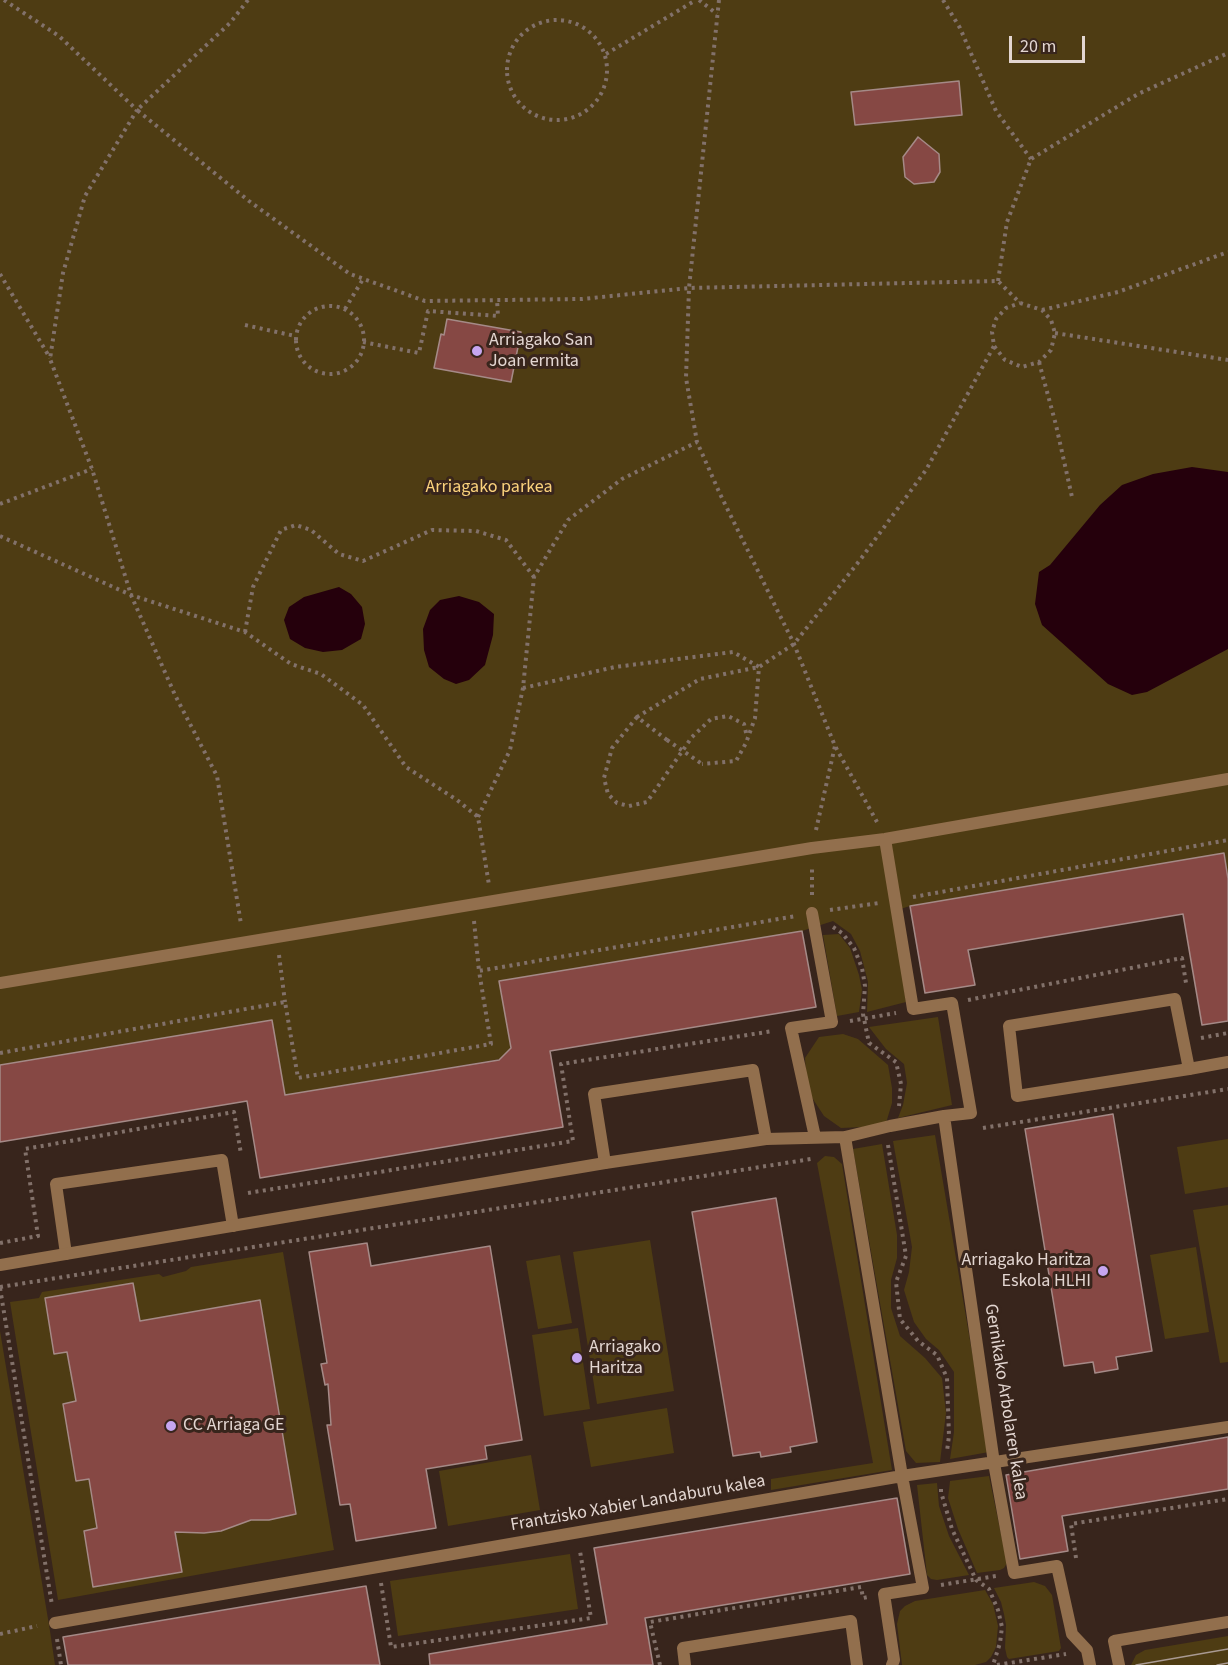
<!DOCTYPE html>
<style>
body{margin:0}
#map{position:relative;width:1228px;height:1665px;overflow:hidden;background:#38251c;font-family:"Source Sans 3",sans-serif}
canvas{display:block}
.scale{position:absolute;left:1009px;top:36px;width:76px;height:27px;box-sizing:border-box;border:3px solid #e3d6d1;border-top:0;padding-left:8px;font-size:18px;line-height:21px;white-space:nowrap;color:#e3d6d1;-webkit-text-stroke:4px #38251c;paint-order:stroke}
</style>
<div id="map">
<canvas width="1228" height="1665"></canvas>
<div class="scale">20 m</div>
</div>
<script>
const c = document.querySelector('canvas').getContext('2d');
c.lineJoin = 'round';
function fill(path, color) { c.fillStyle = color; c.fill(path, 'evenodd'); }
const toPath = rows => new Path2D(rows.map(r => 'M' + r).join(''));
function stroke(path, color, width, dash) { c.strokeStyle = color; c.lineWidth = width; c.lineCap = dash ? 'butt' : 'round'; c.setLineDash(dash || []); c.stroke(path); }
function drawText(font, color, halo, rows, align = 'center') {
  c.font = font + ' "Source Sans 3",sans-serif'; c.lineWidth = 6; c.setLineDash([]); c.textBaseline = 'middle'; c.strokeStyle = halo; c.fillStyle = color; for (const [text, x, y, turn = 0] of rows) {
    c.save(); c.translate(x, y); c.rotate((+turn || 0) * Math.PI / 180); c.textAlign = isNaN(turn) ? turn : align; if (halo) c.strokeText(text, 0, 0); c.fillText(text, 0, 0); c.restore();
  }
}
fill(toPath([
 [0,0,1228,0,1228,879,1224,854,910,906,894,911,906,1002,867,1012,868,982,860,951,851,934,833,921,802,931,500,981,512,1057,285,1095,272,1020,0,1065],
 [839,934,850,948,859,975,862,990,859,1012,837,1016,823,935],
 [938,1017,952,1105,898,1118,903,1105,907,1083,904,1064,886,1049,869,1027],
 [843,1034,858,1039,888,1065,892,1088,892,1103,886,1123,863,1127,841,1128,824,1116,807,1090,805,1058,819,1037],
 [935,1135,989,1452,950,1459,954,1432,954,1372,939,1350,926,1339,914,1322,904,1290,909,1272,912,1247,893,1141],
 [1228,1139,1228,1187,1185,1194,1177,1147],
 [882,1144,897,1235,897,1258,891,1280,891,1308,900,1336,925,1358,942,1378,946,1413,940,1462,916,1463,906,1451,853,1149],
 [825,1156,834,1157,842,1164,892,1470,771,1490,771,1479,873,1463,817,1163],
 [1228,1205,1228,1362,1220,1363,1193,1210],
 [650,1240,674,1391,597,1404,573,1252],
 [1196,1247,1209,1332,1165,1339,1150,1255],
 [283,1252,334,1550,58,1600,10,1302,39,1298,42,1292,159,1274,163,1277,186,1271,191,1267],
 [560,1255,572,1323,538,1329,526,1261],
 [578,1328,590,1409,544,1416,532,1335],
 [0,1331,50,1631,55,1665,0,1665],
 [667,1408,674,1453,591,1467,583,1422],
 [531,1455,540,1510,448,1526,439,1471],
 [989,1476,1007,1563,1004,1568,1000,1570,977,1573,958,1529,948,1498,950,1481],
 [937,1483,939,1506,949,1536,969,1575,937,1580,931,1579,927,1575,917,1485],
 [570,1554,578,1609,398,1636,390,1581],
 [1034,1582,1045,1586,1052,1595,1061,1648,1059,1651,1009,1659,1007,1657,1005,1648,1006,1625,1004,1614,1001,1602,994,1588],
 [985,1590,993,1604,998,1626,996,1647,991,1657,986,1662,975,1665,902,1665,897,1624,900,1611,905,1606,915,1601],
 [1228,1636,1228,1665,1131,1665,1136,1655,1145,1650]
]), '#4e3c13');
fill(toPath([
 [1192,467,1228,472,1228,649,1147,692,1132,695,1108,684,1042,625,1035,604,1039,572,1050,565,1100,505,1122,485,1153,474],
 [339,587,351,594,362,607,365,624,361,639,342,650,323,652,305,648,290,639,284,620,289,607,304,597],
 [459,596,479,602,494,614,493,635,485,665,469,680,456,684,444,679,429,667,424,650,423,629,430,610,440,600]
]), '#25000c');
const building = toPath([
 [959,81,962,115,855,125,851,92,959,81],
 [918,137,939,154,940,172,934,182,914,184,905,177,903,157,918,137],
 [447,319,521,332,511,382,434,368,441,334,444,335,447,319],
 [1224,853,1228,879,1228,1021,1202,1025,1183,914,968,950,975,985,925,993,910,906,1224,853],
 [802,931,816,1007,550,1051,563,1127,260,1178,247,1101,0,1142,0,1065,272,1020,285,1095,499,1060,511,1048,499,981,802,931],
 [1113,1114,1152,1351,1116,1357,1118,1369,1095,1373,1093,1362,1064,1366,1025,1129,1113,1114],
 [776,1198,817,1442,790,1447,791,1452,761,1457,760,1452,733,1456,692,1212,776,1198],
 [367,1243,371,1266,490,1246,522,1440,485,1446,487,1459,426,1469,436,1528,356,1541,350,1504,340,1505,327,1425,331,1425,328,1384,325,1385,321,1364,327,1363,309,1252,367,1243],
 [133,1283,140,1321,260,1300,296,1514,269,1520,251,1520,221,1531,204,1533,175,1532,182,1572,93,1587,84,1531,97,1528,89,1479,76,1481,63,1404,76,1401,67,1352,54,1354,45,1298,133,1283],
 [1228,1437,1228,1489,1062,1516,1068,1551,1020,1559,1006,1475,1228,1437],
 [897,1498,910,1574,645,1618,653,1665,430,1665,429,1654,607,1624,594,1548,897,1498],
 [366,1586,380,1665,68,1665,63,1637,366,1586]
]);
fill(building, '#864844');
stroke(building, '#a58a87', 1.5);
stroke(toPath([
 [4,0,59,36,137,110,85,196,63,273,50,359,92,469,131,595,175,695,217,776,241,924],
 [248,0,230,23,137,110,249,201,350,274,425,301,582,299,689,288,998,281,1020,303,1042,310,1051,320,1055,333,1051,350,1039,362,1022,367,1005,360,994,346,992,332,996,319,1006,308,1020,303],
 [699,0,717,14],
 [719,0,689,288,686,378,697,442,720,494,794,644,835,746,877,822],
 [943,0,960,28,996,111,1031,159],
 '507 70a50 50 0 1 1 100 0a50 50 0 1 1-100 0Z',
 [606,54,696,0],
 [0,274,50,358],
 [998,281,1007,222,1031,159,1138,94,1228,53],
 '296 340a34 34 0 1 1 68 0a34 34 0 1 1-68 0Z',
 [345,309,363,279],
 [1042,310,1118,292,1228,252],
 [245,325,295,336],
 [1055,333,1228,360],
 [363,342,419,353,428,311,498,316,497,300],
 [1039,362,1056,425,1072,497],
 [0,504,92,469],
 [0,536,131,595,245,632,291,664,321,674,363,705,406,767,457,800,478,817,489,885],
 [245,632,253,587,281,530,296,525,311,530,339,554,363,561,432,530,476,531,506,540,534,577],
 [523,688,615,667,733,652,759,667,755,718,746,743,736,761,702,764],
 [637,717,612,748,604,778,608,794,617,803,629,806,647,802,692,737,711,719,728,716,744,724,747,737],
 [667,740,637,717,700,679,759,667,794,644,860,560,926,470,994,346],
 [478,817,510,750,523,688,534,577,568,520,622,479,697,442],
 [816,830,835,746],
 [812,895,812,867],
 [913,897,1228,840],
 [830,910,879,903],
 [474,921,479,971],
 [833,927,842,933,854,948,862,968,865,986,863,1014,869,1043,896,1062,901,1084,899,1106],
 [279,955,285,1002],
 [968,1000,1182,958,1186,983],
 [850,1021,896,1013],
 [1201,1038,1228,1033],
 [0,1053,285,1002,298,1078,491,1044,479,971,796,916],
 [983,1128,1228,1089],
 [888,1145,906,1256,896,1282,900,1319,918,1341,937,1355,947,1378,949,1436,947,1451],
 [248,1193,573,1141,561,1064,773,1031],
 [0,1243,38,1236,25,1149,234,1112,241,1154],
 [0,1287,811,1159],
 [0,1288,52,1605],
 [941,1489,941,1492,952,1529,976,1580,989,1589,998,1610,1002,1627,1000,1643,993,1665],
 [1076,1558,1071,1524,1228,1499],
 [381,1583,391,1647,591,1618,580,1551],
 [941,1585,996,1576],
 [0,1634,37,1626],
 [57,1639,61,1665],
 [660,1665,650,1622,861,1587,863,1598,868,1597],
 [997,1665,1066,1654]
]), '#82716a', 4, [3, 4.5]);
stroke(toPath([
 [1175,999,1189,1069,1017,1096,1009,1026,1175,999],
 [605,1163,594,1094,753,1070,766,1139],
 [66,1254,56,1184,222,1160,233,1226],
 [685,1665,683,1648,851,1621,857,1665]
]), '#926f4d', 12);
stroke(toPath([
 [812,913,832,1022,791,1028,815,1137],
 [0,983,812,848,885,839,1228,779],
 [1189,1069,1228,1062],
 [944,1116,994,1463,1014,1573,1057,1566,1072,1634,1087,1650,1090,1665],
 [845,1137,902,1476,923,1588,884,1594,894,1660,892,1665],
 [0,1265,605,1163,766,1139,845,1137,890,1126,944,1116,971,1113,952,1003,913,1009,885,839],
 [55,1623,902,1476,1228,1427],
 [1119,1665,1114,1641,1228,1622]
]), '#926f4d', 12);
stroke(toPath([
 [1136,1665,1228,1649],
 [1217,1665,1228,1663]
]), '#a99a93', 1.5);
stroke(toPath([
 [667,740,702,764]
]), '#82716a', 4, [3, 4.5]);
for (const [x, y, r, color] of [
 [477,351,6,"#c6a6f0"],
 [1103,1271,6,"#c6a6f0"],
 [577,1358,6,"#c6a6f0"],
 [171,1426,6,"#c6a6f0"]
]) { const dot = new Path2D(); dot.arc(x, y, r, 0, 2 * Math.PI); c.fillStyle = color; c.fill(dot); stroke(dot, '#38251c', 2); }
drawText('18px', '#e3d6d1', '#38251c', [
 ["Arriagako San",489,341],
 ["Joan ermita",489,362],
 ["Arriagako Haritza",1091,1261,"right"],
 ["Eskola HLHI",1091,1282,"right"],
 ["Arriagako",589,1348],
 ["Haritza",589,1369],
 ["CC Arriaga GE",183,1426]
], 'left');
drawText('18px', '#fbd27c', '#38251c', [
 ["Arriagako parkea",489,488]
]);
drawText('18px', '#e3d6d1', '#38251c', [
 ["Gernikako Arbolaren kalea",1005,1402,81],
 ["Frantzisko Xabier Landaburu kalea",638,1504,-10]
]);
</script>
